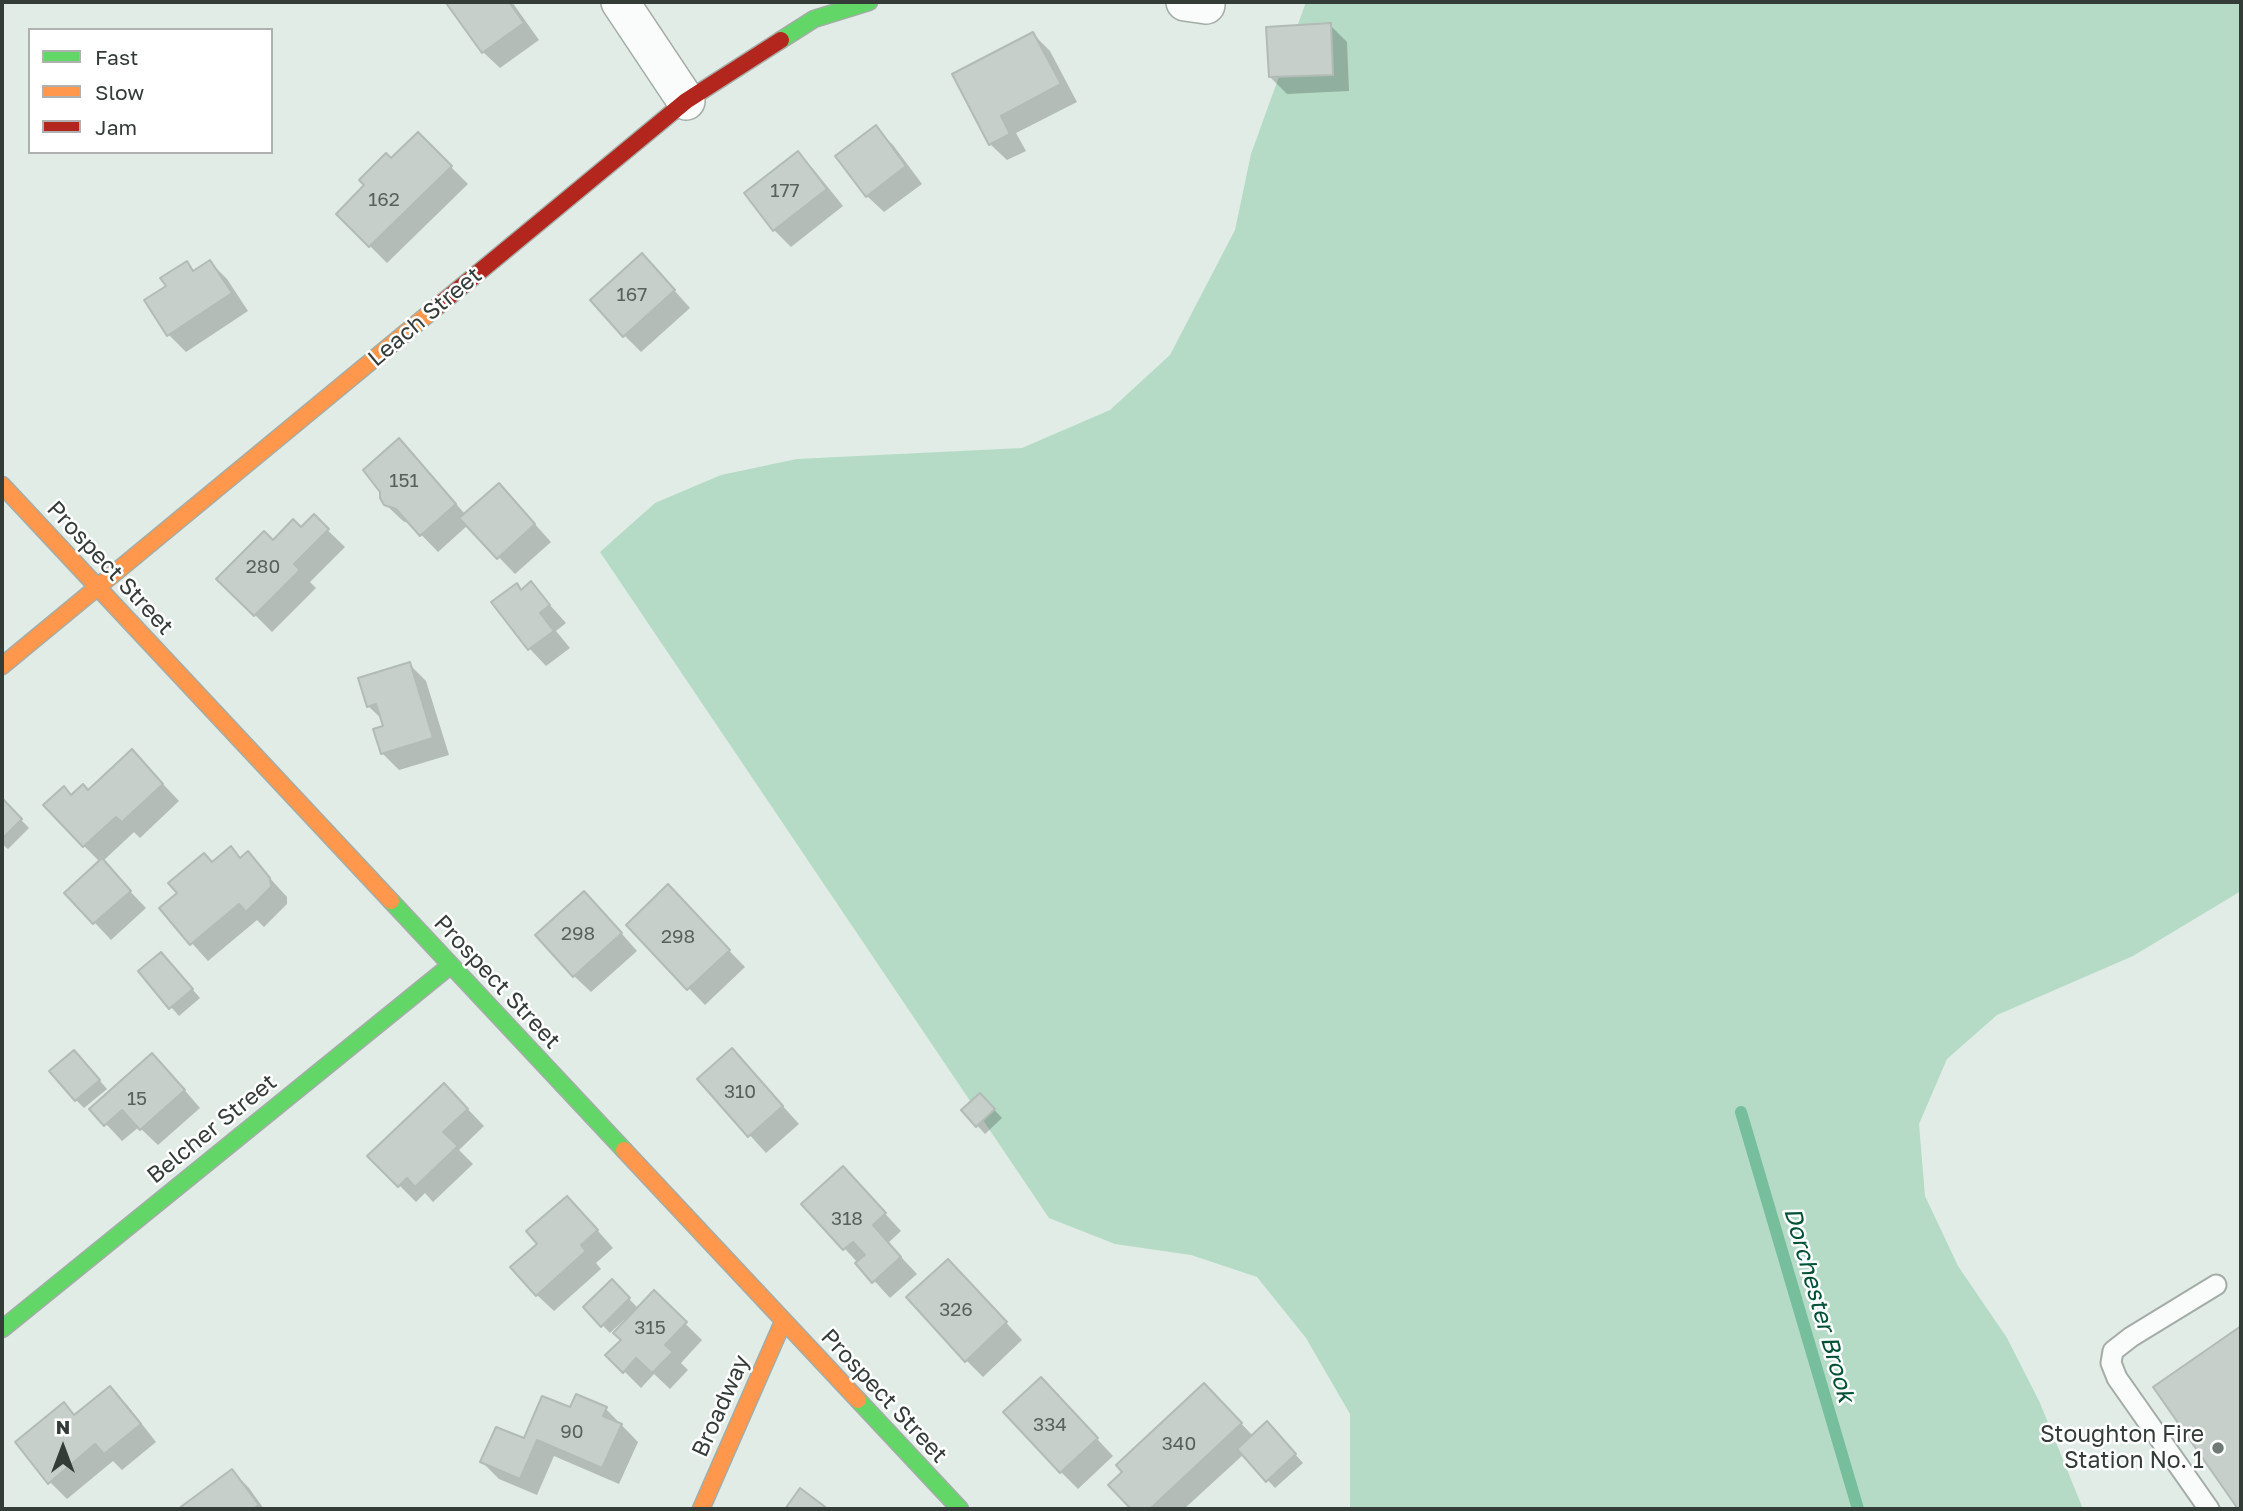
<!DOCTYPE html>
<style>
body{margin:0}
#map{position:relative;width:2243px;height:1511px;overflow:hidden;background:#e0ece5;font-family:"Golos Text",sans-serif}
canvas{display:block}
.frame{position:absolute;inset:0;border:4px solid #343c37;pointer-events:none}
.legend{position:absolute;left:28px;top:28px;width:245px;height:126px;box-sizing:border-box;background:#fff;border:2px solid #aeb1af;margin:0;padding:9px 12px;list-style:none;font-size:21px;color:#343c37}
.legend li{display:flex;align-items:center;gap:14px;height:35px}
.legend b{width:35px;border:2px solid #aeb1af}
.north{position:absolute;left:28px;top:1413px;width:70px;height:70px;-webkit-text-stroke:5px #fff;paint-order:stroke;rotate:0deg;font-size:19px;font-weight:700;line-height:28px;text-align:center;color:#343c37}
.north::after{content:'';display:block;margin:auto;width:24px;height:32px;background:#343c37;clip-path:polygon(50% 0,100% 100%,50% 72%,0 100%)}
</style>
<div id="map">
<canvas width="2243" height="1511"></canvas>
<div class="frame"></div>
<ul class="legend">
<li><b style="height:9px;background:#63d668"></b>Fast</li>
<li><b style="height:9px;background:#ff974d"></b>Slow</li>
<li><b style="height:9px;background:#b3261e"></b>Jam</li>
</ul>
<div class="north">N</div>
</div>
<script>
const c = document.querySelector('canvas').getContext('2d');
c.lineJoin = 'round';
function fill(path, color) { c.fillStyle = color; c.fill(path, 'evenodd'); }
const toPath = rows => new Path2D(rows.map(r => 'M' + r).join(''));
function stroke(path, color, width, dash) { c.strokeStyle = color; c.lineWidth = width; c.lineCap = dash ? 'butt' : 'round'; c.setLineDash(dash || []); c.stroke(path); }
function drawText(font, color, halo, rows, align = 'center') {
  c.font = font + ' "Golos Text",sans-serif'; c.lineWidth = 5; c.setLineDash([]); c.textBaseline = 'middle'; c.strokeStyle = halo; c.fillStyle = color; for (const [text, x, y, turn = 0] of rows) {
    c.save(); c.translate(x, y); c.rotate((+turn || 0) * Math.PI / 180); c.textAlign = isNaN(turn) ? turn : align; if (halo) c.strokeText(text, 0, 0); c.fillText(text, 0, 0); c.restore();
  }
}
fill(toPath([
 [1306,2,2241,2,2241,891,2133,956,1997,1015,1947,1059,1919,1124,1925,1196,1958,1266,2007,1338,2040,1403,2083,1509,1350,1509,1350,1414,1306,1338,1257,1277,1191,1255,1115,1244,1049,1218,600,552,655,503,721,475,797,459,1022,448,1110,410,1170,355,1235,230,1251,154]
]), '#b5dbc6');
fill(toPath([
 [450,2,512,2,539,40,500,68,483,52,448,3],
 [1330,25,1347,42,1349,91,1287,94,1270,77],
 [1033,34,1050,51,1077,102,1016,133,1026,151,1007,160,990,144,954,75],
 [876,128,893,145,922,184,884,212,867,196],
 [418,134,468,184,387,263,338,214],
 [798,153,814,170,843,206,791,247,774,230,746,193],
 [210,262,227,279,248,311,186,352,169,335,168,286,187,263,195,272],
 [658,272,690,308,641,352,624,335],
 [415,457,465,514,515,502,551,542,515,574,468,525,438,552,412,525,403,521,385,504,382,491],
 [314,517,345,547,310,582,316,588,272,632,219,579,301,530],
 [531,584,566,623,556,631,570,648,546,666,530,649,517,586,522,591],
 [409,664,426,681,449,755,399,770,382,753,385,727,383,720,368,706],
 [148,768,179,801,140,838,134,832,102,862,146,908,111,940,67,893,100,862,84,846,72,797],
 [2,800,29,828,8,849,2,844],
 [231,848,241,859,248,854,287,897,287,904,264,927,257,920,208,961,161,909],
 [684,904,745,967,705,1005,628,925],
 [601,910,637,951,591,992,574,976],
 [169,962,200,998,179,1016,140,972],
 [732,1050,799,1124,766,1153,699,1079],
 [82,1060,107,1089,84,1108,76,1100],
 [169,1072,200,1108,158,1145,139,1127,122,1141,92,1109],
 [461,1102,484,1126,459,1150,473,1164,433,1202,425,1193,416,1202,370,1156],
 [988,1103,1002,1118,985,1134,963,1110],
 [859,1185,901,1231,888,1243,917,1274,890,1298,804,1204],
 [584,1215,613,1248,596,1263,601,1269,554,1311,537,1295],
 [965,1278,1022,1340,983,1377,966,1360],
 [612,1282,639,1309,654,1293,702,1340,681,1363,688,1370,670,1389,654,1374,641,1388,608,1355,623,1340,626,1322,624,1320,610,1333,585,1307],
 [2241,1328,2241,1509,2240,1509,2156,1387],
 [110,1389,127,1405,156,1442,122,1470,113,1461,67,1499,50,1482,64,1404,76,1416],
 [1057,1396,1113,1456,1078,1489,1061,1472],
 [1221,1402,1253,1436,1275,1432,1303,1463,1275,1488,1244,1454,1184,1509,1133,1509,1111,1485],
 [606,1409,638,1442,619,1484,554,1456,537,1495,499,1479,482,1462,525,1441,571,1410],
 [232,1471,249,1488,264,1509,181,1509]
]), '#0003');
stroke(toPath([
 [1741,1112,1858,1509]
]), '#76be9c', 12);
const building = toPath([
 [447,2,509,2,524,23,482,53,446,3,447,2],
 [1331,23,1333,75,1269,77,1266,27,1331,23],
 [1033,32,1061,84,1001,116,1010,134,989,145,952,74,1033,32],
 [876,125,906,166,866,197,835,156,876,125],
 [418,132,452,166,369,247,336,214,364,185,359,180,386,153,391,158,418,132],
 [798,151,827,189,773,231,744,193,798,151],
 [642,253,675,290,623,337,590,300,642,253],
 [210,260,232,293,167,336,144,300,166,286,160,278,187,261,193,271,210,260],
 [399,438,456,504,420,536,396,509,384,505,380,498,380,492,363,470,399,438],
 [499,483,535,524,497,559,459,518,499,483],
 [314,514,329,529,294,564,300,570,254,616,216,579,264,531,273,540,293,519,301,527,314,514],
 [531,581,550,605,540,613,554,631,528,650,491,602,517,583,521,590,531,581],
 [410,662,433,738,381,754,373,729,383,726,376,704,367,707,358,678,410,662],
 [132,749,163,784,122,822,116,817,83,847,43,805,64,786,71,795,83,784,88,790,132,749],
 [2,798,22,819,2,839,2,798],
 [231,846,240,858,248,851,270,878,271,887,246,912,239,904,190,945,159,908,177,893,168,883,204,853,212,862,231,846],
 [102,858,131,891,93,924,64,893,102,858],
 [668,884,730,950,687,990,626,925,668,884],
 [584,891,622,933,573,977,535,935,584,891],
 [161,952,193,989,169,1009,138,971,161,952],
 [732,1048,783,1106,748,1137,697,1079,732,1048],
 [74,1050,100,1080,75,1101,49,1071,74,1050],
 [152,1053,185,1090,140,1130,122,1110,104,1126,89,1109,152,1053],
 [444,1083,468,1109,443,1132,458,1146,415,1187,407,1178,398,1187,367,1156,444,1083],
 [980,1093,995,1109,976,1127,961,1110,980,1093],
 [843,1166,886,1213,873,1225,901,1257,872,1283,855,1263,865,1255,853,1242,843,1250,801,1204,843,1166],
 [567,1196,598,1230,581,1245,586,1251,536,1296,510,1267,537,1244,526,1231,567,1196],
 [948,1259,1007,1322,965,1362,906,1297,948,1259],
 [612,1279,630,1298,601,1327,583,1307,612,1279],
 [654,1290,687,1322,665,1345,673,1352,652,1373,636,1358,623,1373,605,1355,621,1340,613,1333,654,1290],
 [2241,1326,2241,1509,2238,1509,2153,1387,2241,1326],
 [1041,1377,1098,1438,1060,1473,1003,1412,1041,1377],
 [1204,1383,1242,1423,1150,1509,1131,1509,1108,1485,1122,1472,1116,1465,1204,1383],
 [110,1386,141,1424,104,1454,95,1444,48,1484,15,1442,64,1402,74,1415,110,1386],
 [576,1394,607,1407,603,1416,622,1424,602,1468,537,1440,520,1479,480,1462,496,1427,524,1438,542,1396,570,1407,576,1394],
 [1267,1421,1296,1454,1266,1482,1237,1449,1267,1421],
 [232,1469,259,1505,253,1509,178,1509,232,1469],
 [800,1488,828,1509,785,1509,800,1488]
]);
fill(building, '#c6cfca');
stroke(building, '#b2bbb6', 2);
const lane = toPath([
 [2209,1509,2117,1378,2111,1363,2113,1351,2131,1337,2216,1285]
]);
const street = toPath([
 [620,2,686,101],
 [1185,2,1206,5]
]);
const fast = toPath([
 [781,40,814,19,869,2],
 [391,901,624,1150],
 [2,1329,451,965],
 [858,1400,960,1509]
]);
const slow = toPath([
 [2,485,391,901],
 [2,666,438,306],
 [624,1150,858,1400],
 [701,1509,783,1322]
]);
const jam = toPath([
 [438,306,686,101,781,40]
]);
stroke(lane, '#a4aca7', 23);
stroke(street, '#a4aca7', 40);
stroke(fast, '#a4aca7', 19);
stroke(slow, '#a4aca7', 19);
stroke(jam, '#a4aca7', 19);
stroke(lane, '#fafcfb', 19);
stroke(street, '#fafcfb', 37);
stroke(fast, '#63d668', 16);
stroke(slow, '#ff974d', 16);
stroke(jam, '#b3261e', 16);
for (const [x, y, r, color] of [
 [2218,1448,7,"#707a74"]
]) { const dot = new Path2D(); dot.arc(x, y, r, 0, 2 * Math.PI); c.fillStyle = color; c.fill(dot); stroke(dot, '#fff', 2.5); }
drawText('19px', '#58615c', null, [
 ["177",785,191],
 ["162",384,200],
 ["167",632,295],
 ["151",404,481],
 ["280",263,567],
 ["298",578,934],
 ["298",678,937],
 ["310",740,1092],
 ["15",137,1099],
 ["318",847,1219],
 ["326",956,1310],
 ["315",650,1328],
 ["334",1050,1425],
 ["90",572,1432],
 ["340",1179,1444]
]);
drawText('23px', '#343c37', '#fff', [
 ["Leach Street",425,317,-40],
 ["Prospect Street",110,568,47],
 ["Prospect Street",497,982,47],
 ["Belcher Street",212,1129,-39],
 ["Prospect Street",884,1396,47],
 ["Broadway",721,1406,-66]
]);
drawText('23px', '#343c37', '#fff', [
 ["Stoughton Fire",2204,1435],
 ["Station No. 1",2204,1461]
], 'right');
drawText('italic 24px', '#015234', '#fff', [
 ["Dorchester Brook",1819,1305,74]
]);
</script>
